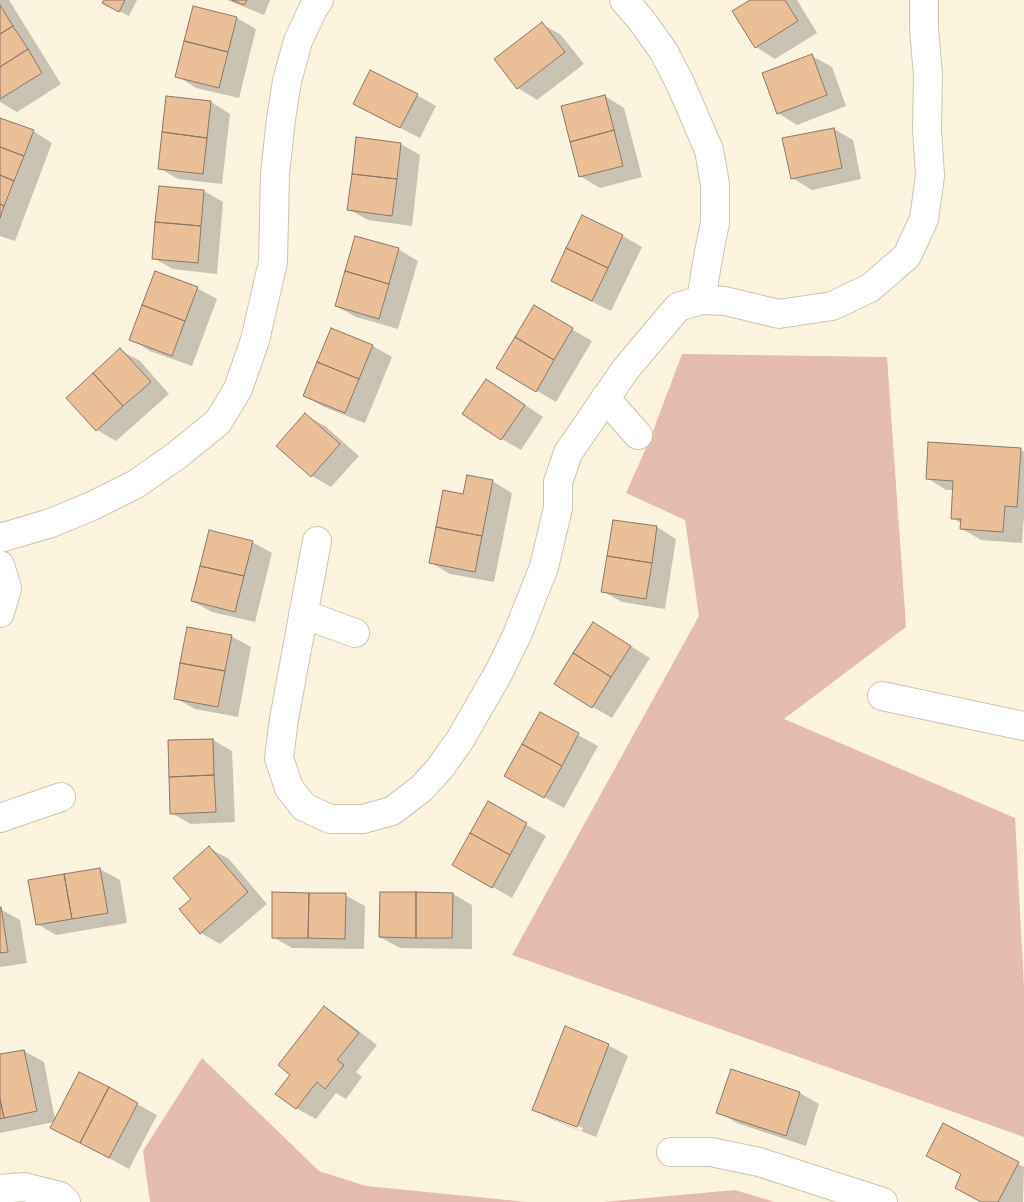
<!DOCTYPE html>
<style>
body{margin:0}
canvas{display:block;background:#fbf3de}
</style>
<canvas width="1024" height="1202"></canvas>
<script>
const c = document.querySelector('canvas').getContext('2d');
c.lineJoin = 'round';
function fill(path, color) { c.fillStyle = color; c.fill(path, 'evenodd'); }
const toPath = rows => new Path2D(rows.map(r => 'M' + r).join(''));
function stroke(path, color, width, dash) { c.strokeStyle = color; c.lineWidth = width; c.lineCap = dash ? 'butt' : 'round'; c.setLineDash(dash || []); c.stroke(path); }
fill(toPath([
 [682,354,887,357,906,627,784,719,1015,818,1024,987,1024,1137,512,955,699,616,685,520,626,493,650,439],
 [202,1058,319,1171,366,1186,527,1202,150,1202,143,1151],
 [735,1190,775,1202,603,1202]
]), '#e5bcb0');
fill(toPath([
 [0,0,9,0,61,84,17,112,0,102],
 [105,0,137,0,129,16,113,8],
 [227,0,270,0,264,15],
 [752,0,797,0,817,33,775,59,756,47],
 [194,7,237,18,256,29,239,98,196,88,177,76],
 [542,24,561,35,584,64,537,100,518,88,495,59],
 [812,56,832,67,846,106,797,125,778,113],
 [417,95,436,106,420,138,374,115],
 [605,96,624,108,642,177,600,188,580,176],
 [167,97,211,102,230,114,222,184,178,179,159,168],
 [0,119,33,131,52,143,15,241,0,236],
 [834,129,853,140,861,179,812,190,792,178],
 [357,139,401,144,420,155,412,226,368,220,348,209],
 [204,191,223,202,217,274,173,269,153,258],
 [583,217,623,236,642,247,611,311,572,292,552,280],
 [398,249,418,261,398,329,356,317,336,306],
 [197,288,217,299,192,366,150,351,131,339],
 [534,307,592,341,556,402,498,368],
 [332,330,373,346,392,357,365,423,324,407,305,396],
 [120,350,140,361,169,394,116,441,97,430,68,398],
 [486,380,505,391,543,417,521,450,502,439,464,413],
 [305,415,325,426,359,456,331,487,312,476],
 [1020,449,1024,452,1024,516,1022,543,981,540,962,529,962,524,952,518,954,490,946,490,927,478],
 [492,481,512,493,494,582,450,574,430,562],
 [657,527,676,539,665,609,622,602,602,591],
 [252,542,272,553,255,622,212,612,192,601],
 [613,635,650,658,612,718,593,707],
 [231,636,251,647,238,717,195,709,175,698],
 [540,714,598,746,564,808,525,787],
 [213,740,232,751,235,822,191,824,171,813],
 [488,803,546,836,512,898,454,865],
 [209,848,229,859,267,904,220,944,201,933,192,899],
 [100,869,120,880,127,923,56,935,37,924],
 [453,894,472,905,472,949,400,948,380,937],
 [345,895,365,906,364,949,292,948,273,937],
 [0,909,20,920,27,963,0,967],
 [324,1007,343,1019,377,1045,356,1072,362,1077,346,1099,336,1093,316,1119,296,1108],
 [608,1045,628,1056,596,1137,553,1120,534,1109],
 [553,1116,583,1128,582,1131,553,1119],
 [24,1051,44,1062,55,1120,80,1073,157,1115,129,1169,51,1127,54,1122,0,1133,0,1056],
 [731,1070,800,1093,819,1104,806,1146,737,1123,718,1112],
 [943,1125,1024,1167,1023,1202,982,1202,963,1174]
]), '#0003');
const building = toPath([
 [104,0,125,0,119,12,102,3,104,0],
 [232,0,247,0,244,5,232,0],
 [750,0,785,0,798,21,755,48,732,11,750,0],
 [0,5,13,26,0,34,0,5],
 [193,6,237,17,228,52,184,41,193,6],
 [542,22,565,52,517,89,494,59,542,22],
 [13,26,28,49,0,67,0,34,13,26],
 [184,41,228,52,219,88,175,77,184,41],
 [28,49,42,73,0,99,0,67,28,49],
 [812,54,827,95,777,114,762,73,812,54],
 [370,70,418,94,400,128,353,104,370,70],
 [605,95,614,130,570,142,561,106,605,95],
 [166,96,211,101,207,138,162,132,166,96],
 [0,118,34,130,24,156,0,147,0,118],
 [834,128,842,168,791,179,782,138,834,128],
 [614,130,623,166,579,177,570,142,614,130],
 [162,132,207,138,203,174,158,169,162,132],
 [356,137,401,143,397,179,352,174,356,137],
 [0,147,24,156,14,181,0,175,0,147],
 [352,174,397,179,392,216,347,210,352,174],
 [0,175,14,181,4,206,0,204,0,175],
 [159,186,204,190,201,226,155,222,159,186],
 [0,204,4,206,0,218,0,204],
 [582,215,623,235,608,268,566,248,582,215],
 [155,222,201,226,198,263,152,259,155,222],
 [355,236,399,248,389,284,345,271,355,236],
 [566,248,608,268,592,301,551,281,566,248],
 [155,271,198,287,185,321,142,305,155,271],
 [345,271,389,284,379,319,335,306,345,271],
 [142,305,185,321,172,356,129,340,142,305],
 [534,305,573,328,554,360,515,337,534,305],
 [331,328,373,345,359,379,317,362,331,328],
 [515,337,554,360,536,392,496,368,515,337],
 [120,348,151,382,123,406,93,373,120,348],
 [317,362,359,379,345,413,303,396,317,362],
 [93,373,123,406,96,431,66,398,93,373],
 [486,379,525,405,501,440,462,414,486,379],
 [305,413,340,444,311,477,276,446,305,413],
 [928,442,1021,448,1017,507,1005,506,1003,532,960,529,961,519,951,519,953,481,926,479,928,442],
 [467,475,493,480,482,536,436,527,443,490,463,494,467,475],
 [613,520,657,526,652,563,607,556,613,520],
 [436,527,482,536,475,572,429,563,436,527],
 [209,530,253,541,244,576,200,566,209,530],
 [607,556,652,563,646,599,601,592,607,556],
 [200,566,244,576,235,612,191,601,200,566],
 [593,622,631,646,611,677,573,653,593,622],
 [187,627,232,635,225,671,180,663,187,627],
 [573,653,611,677,592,708,554,684,573,653],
 [180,663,225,671,218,707,174,699,180,663],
 [540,712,579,733,562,766,522,744,540,712],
 [213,739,214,775,169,777,168,740,213,739],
 [522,744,562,766,544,798,504,776,522,744],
 [214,775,216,812,170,814,169,777,214,775],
 [488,801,527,823,510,855,470,833,488,801],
 [470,833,510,855,492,888,452,865,470,833],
 [209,846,248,892,200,934,179,909,191,899,173,878,209,846],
 [100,868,108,913,72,919,64,874,100,868],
 [64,874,72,919,36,925,28,880,64,874],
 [272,892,309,893,308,938,272,938,272,892],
 [380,892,416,892,416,938,379,937,380,892],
 [416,892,453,893,452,938,416,938,416,892],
 [309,893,346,893,345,939,308,938,309,893],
 [0,907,1,907,8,952,0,953,0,907],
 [324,1006,359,1033,337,1060,344,1065,325,1089,317,1082,296,1109,275,1094,290,1075,278,1065,324,1006],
 [565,1026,609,1044,577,1127,532,1110,565,1026],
 [24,1050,37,1111,4,1118,0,1099,0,1054,24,1050],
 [731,1069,800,1092,786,1136,716,1113,731,1069],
 [79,1072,109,1087,80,1143,50,1128,79,1072],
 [109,1087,138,1103,109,1158,80,1143,109,1087],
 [0,1099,4,1118,0,1119,0,1099],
 [943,1123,1019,1162,998,1202,981,1202,955,1188,961,1174,926,1156,943,1123]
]);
fill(building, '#eabf98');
stroke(building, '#89796a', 1);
const street = toPath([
 [701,300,725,301,779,314,832,306,870,288,907,256,924,219,930,176,927,129,928,75,924,29,924,0],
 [605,398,638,435],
 [0,538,51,523,92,506,136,484,176,456,218,422,238,389,255,340,273,262,275,174,281,119,287,81,298,41,313,9,319,0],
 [317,541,284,719,279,758,289,788,304,807,330,819,363,819,392,811,422,788,440,768,460,740,499,672,517,635,544,567,558,508,558,482,568,453,625,370,678,307,701,300,709,252,715,223,715,184,709,150,680,83,664,52,642,21,624,0],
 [0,565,7,588,0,613],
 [303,614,355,633],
 [882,696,1024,726],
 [0,818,61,797],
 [671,1152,711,1152,759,1162,883,1202],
 [0,1189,24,1187,60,1196,66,1202]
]);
stroke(street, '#ccc5b0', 30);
stroke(street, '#fff', 28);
</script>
